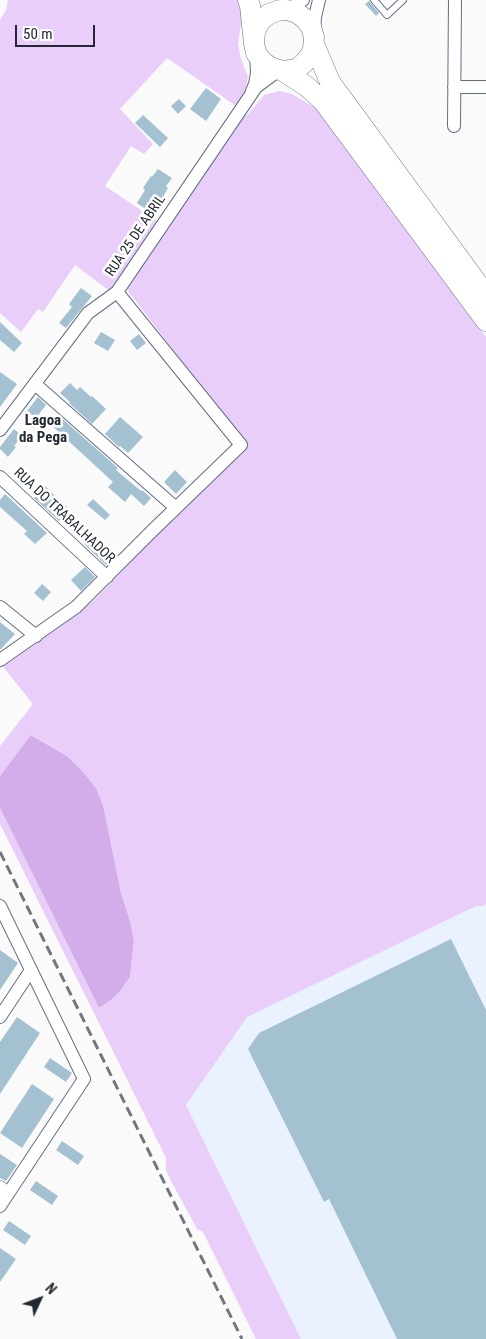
<!DOCTYPE html>
<style>
body{margin:0}
#map{position:relative;width:486px;height:1339px;overflow:hidden;background:#fafafa;font-family:"Roboto Condensed",sans-serif}
canvas{display:block}
.north{position:absolute;left:15px;top:1274px;width:50px;height:50px;-webkit-text-stroke:4px #fff;paint-order:stroke;rotate:47deg;font-size:14px;font-weight:700;line-height:20px;text-align:center;color:#232932}
.north::after{content:'';display:block;margin:auto;width:18px;height:22px;background:#232932;clip-path:polygon(50% 0,100% 100%,50% 72%,0 100%)}
.scale{position:absolute;left:15px;top:25px;width:80px;height:22px;box-sizing:border-box;border:2px solid #232932;border-top:0;padding-left:6px;font-size:15px;line-height:18px;white-space:nowrap;color:#232932;-webkit-text-stroke:4px #fff;paint-order:stroke}
</style>
<div id="map">
<canvas width="486" height="1339"></canvas>
<div class="north">N</div>
<div class="scale">50 m</div>
</div>
<script>
const c = document.querySelector('canvas').getContext('2d');
c.lineJoin = 'round';
function fill(path, color) { c.fillStyle = color; c.fill(path, 'evenodd'); }
const toPath = rows => new Path2D(rows.map(r => 'M' + r).join(''));
function stroke(path, color, width, dash) { c.strokeStyle = color; c.lineWidth = width; c.lineCap = dash ? 'butt' : 'round'; c.setLineDash(dash || []); c.stroke(path); }
function drawText(font, color, halo, rows, align = 'center') {
  c.font = font + ' "Roboto Condensed",sans-serif'; c.lineWidth = 5; c.setLineDash([]); c.textBaseline = 'middle'; c.strokeStyle = halo; c.fillStyle = color; for (const [text, x, y, turn = 0] of rows) {
    c.save(); c.translate(x, y); c.rotate((+turn || 0) * Math.PI / 180); c.textAlign = isNaN(turn) ? turn : align; if (halo) c.strokeText(text, 0, 0); c.fillText(text, 0, 0); c.restore();
  }
}
fill(toPath([
 [476,906,486,906,486,1339,301,1339,186,1105,246,1017]
]), '#eaf2ff');
fill(toPath([
 [8,0,241,0,242,18,238,44,241,59,248,77,245,92,236,106,167,58,120,109,153,144,144,154,131,146,105,186,160,223,117,288,109,290,107,289,75,265,43,312,38,309,21,332,0,313,0,20,6,10],
 [279,91,292,94,317,109,486,337,486,904,484,906,476,906,247,1017,186,1105,301,1339,256,1339,203,1232,197,1229,172,1183,166,1170,166,1158,0,824,0,808,99,1008,112,999,120,991,130,977,134,941,130,921,121,893,103,805,96,788,83,772,67,756,32,735,0,776,0,746,33,704,0,663,8,663,79,613,97,597,241,448,244,443,132,296,129,293,128,288,245,114,247,115,250,112,264,95]
]), '#e8cef8');
fill(toPath([
 [31,735,67,756,83,772,96,788,103,805,121,893,130,921,134,941,130,977,120,991,112,999,99,1008,0,808,0,776]
]), '#d3ade9');
fill(toPath([
 [369,1,379,13,376,16,365,4],
 [206,88,221,99,206,121,190,109],
 [179,99,186,106,178,114,171,106],
 [143,115,168,138,160,147,135,123],
 [158,169,172,178,166,186,168,188,159,204,153,201,147,210,137,203,145,190,143,188,151,176,152,177],
 [81,288,92,296,66,328,59,323,72,307,69,304],
 [0,322,22,343,14,352,0,340],
 [101,332,115,340,108,351,94,343],
 [139,334,146,343,137,350,130,341],
 [0,372,17,384,0,407],
 [70,383,77,390,80,387,91,397,92,396,106,409,92,424,69,403,70,402,60,393],
 [38,397,46,405,36,418,27,411],
 [58,415,118,468,116,470,141,491,142,490,151,498,144,506,131,494,125,502,108,487,113,482,50,424],
 [120,417,143,437,128,453,120,446,119,447,105,434],
 [14,429,22,436,14,446,16,447,8,457,0,449,0,447],
 [175,470,187,482,176,494,164,482],
 [45,486,70,510,59,521,34,498],
 [5,494,47,533,35,544,24,534,27,531,0,507,0,500],
 [93,499,110,515,105,520,87,505],
 [91,536,114,558,106,565,84,544],
 [85,567,95,577,81,591,71,580],
 [42,584,51,592,43,601,34,593],
 [0,622,15,634,0,650],
 [451,939,486,1010,486,1339,397,1339,329,1199,324,1202,248,1049,259,1033],
 [0,950,18,963,0,990],
 [17,1017,40,1033,0,1094,0,1042],
 [50,1058,72,1073,66,1082,44,1067],
 [32,1084,54,1099,22,1148,0,1133],
 [62,1141,84,1156,78,1165,56,1150],
 [0,1154,17,1165,6,1181,0,1178],
 [36,1181,58,1196,52,1205,30,1190],
 [9,1221,31,1236,25,1245,3,1230],
 [0,1248,16,1259,0,1282]
]), '#a4c1d1');
const service = toPath([
 [374,0,387,15,403,0]
]);
const pedestrian = toPath([
 [0,1185,3,1187,0,1191]
]);
const minor = toPath([
 [287,10,303,0],
 [314,32,315,17,319,0],
 [454,87,486,87],
 [252,91,255,84,257,73,256,53],
 [454,126,455,0],
 [35,384,176,508],
 [0,430,88,313,117,292,250,96,256,87,279,70],
 [0,477,107,577],
 [0,607,36,636],
 [0,660,76,607,152,531,241,445,117,292],
 [0,906,84,1079,0,1206],
 [0,1017,31,970]
]);
const primary = toPath([
 [248,0,250,6,254,43,256,53,262,61,270,67,283,71,291,70,298,68,304,63,309,57,313,50,314,37,311,27,305,19,297,13,287,10,280,10,269,14,260,21,255,32,254,43],
 [314,44,330,82,486,295],
 [283,71,306,86,323,101,486,321]
]);
stroke(service, '#616f85', 8);
stroke(pedestrian, '#616f85', 10);
stroke(minor, '#616f85', 14);
stroke(primary, '#616f85', 21);
stroke(service, '#fff', 6);
stroke(pedestrian, '#fff', 9);
stroke(minor, '#fff', 12);
stroke(primary, '#fff', 20);
stroke(toPath([
 [0,852,242,1339]
]), '#73777c', 3, [10, 5]);
drawText('14px', '#232932', '#fff', [
 ["RUA 25 DE ABRIL",136,236,-56],
 ["RUA DO TRABALHADOR",64,516,43]
]);
drawText('bold 15px', '#232932', '#fff', [
 ["Lagoa",43,421],
 ["da Pega",43,438]
]);
</script>
